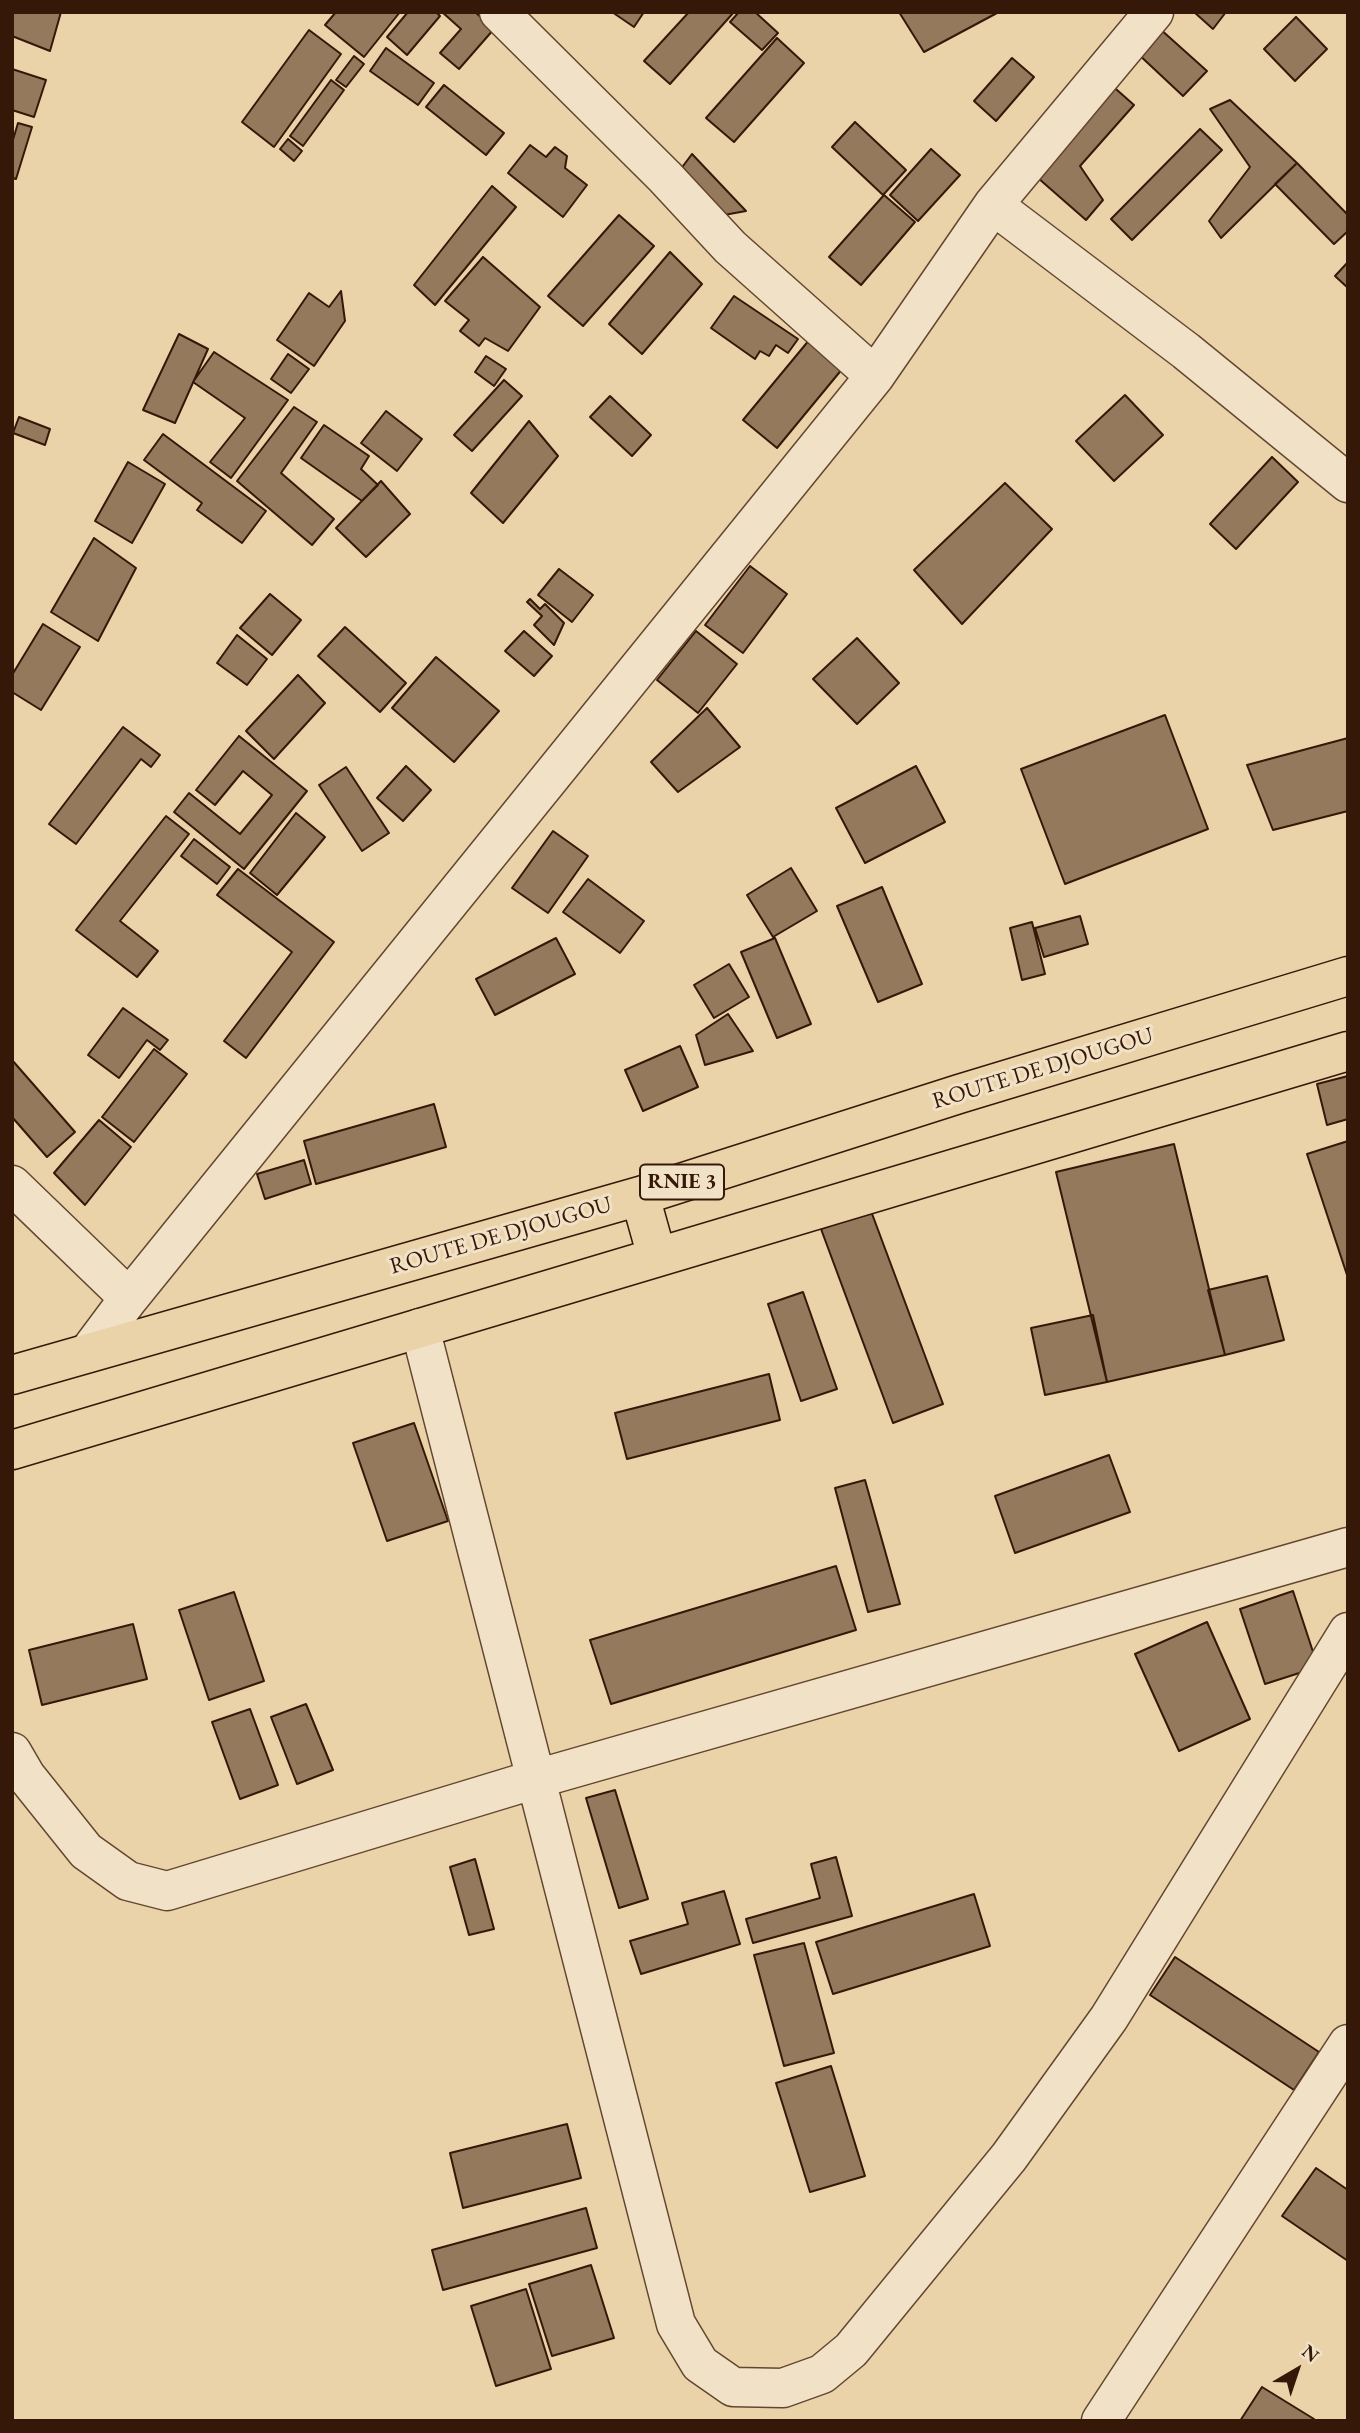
<!DOCTYPE html>
<style>
body{margin:0}
#map{position:relative;width:1360px;height:2433px;overflow:hidden;background:#ead2a9;font-family:"EB Garamond",serif}
canvas{display:block}
.frame{position:absolute;inset:0;border:14px solid #361808;pointer-events:none}
.north{position:absolute;left:1262px;top:2335px;width:70px;height:70px;-webkit-text-stroke:5px #f1e2c7;paint-order:stroke;rotate:39deg;font-size:19px;font-weight:700;line-height:28px;text-align:center;color:#361808}
.north::after{content:'';display:block;margin:auto;width:24px;height:32px;background:#361808;clip-path:polygon(50% 0,100% 100%,50% 72%,0 100%)}
</style>
<div id="map">
<canvas width="1360" height="2433"></canvas>
<div class="frame"></div>
<div class="north">N</div>
</div>
<script>
const c = document.querySelector('canvas').getContext('2d');
c.lineJoin = 'round';
function fill(path, color) { c.fillStyle = color; c.fill(path, 'evenodd'); }
const toPath = rows => new Path2D(rows.map(r => 'M' + r).join(''));
function stroke(path, color, width, dash) { c.strokeStyle = color; c.lineWidth = width; c.lineCap = dash ? 'butt' : 'round'; c.setLineDash(dash || []); c.stroke(path); }
function drawText(font, color, halo, rows, align = 'center') {
  c.font = font + ' "EB Garamond",serif'; c.lineWidth = 6; c.setLineDash([]); c.textBaseline = 'middle'; c.strokeStyle = halo; c.fillStyle = color; for (const [text, x, y, turn = 0] of rows) {
    c.save(); c.translate(x, y); c.rotate((+turn || 0) * Math.PI / 180); c.textAlign = isNaN(turn) ? turn : align; if (halo) c.strokeText(text, 0, 0); c.fillText(text, 0, 0); c.restore();
  }
}
const building = toPath([
 [13,12,61,12,50,51,12,36,13,12],
 [336,12,400,12,364,57,325,25,336,12],
 [408,12,436,12,440,16,407,55,387,37,408,12],
 [442,12,475,12,494,29,459,69,440,53,461,29,442,12],
 [612,12,644,12,634,27,612,12],
 [689,12,734,12,670,84,644,61,689,12],
 [739,12,755,12,778,33,762,50,730,22,739,12],
 [899,12,997,12,997,13,924,52,899,12],
 [1194,12,1226,12,1213,29,1194,12],
 [1296,17,1327,49,1295,81,1264,49,1296,17],
 [1159,28,1207,71,1183,96,1136,52,1159,28],
 [309,30,341,54,274,147,242,122,309,30],
 [777,38,804,63,734,142,706,118,777,38],
 [386,48,434,83,418,105,370,71,386,48],
 [354,56,364,64,346,87,336,80,354,56],
 [1012,58,1034,77,996,121,974,101,1012,58],
 [12,69,46,80,34,117,12,110,12,69],
 [331,80,344,90,303,146,290,136,331,80],
 [1108,82,1134,105,1080,166,1103,200,1086,220,1030,171,1108,82],
 [444,85,504,133,486,155,426,107,444,85],
 [1230,100,1297,163,1221,238,1209,221,1250,167,1210,109,1230,100],
 [855,122,906,170,883,195,832,147,855,122],
 [18,123,32,127,16,179,12,178,12,143,18,123],
 [1200,129,1222,150,1132,240,1111,219,1200,129],
 [288,139,302,151,294,161,280,149,288,139],
 [530,145,546,157,555,147,567,156,565,168,587,185,563,217,508,173,530,145],
 [931,149,960,175,918,221,890,195,931,149],
 [692,154,746,211,724,215,677,174,692,154],
 [1297,163,1348,215,1348,231,1334,244,1275,184,1297,163],
 [492,186,516,207,435,305,414,285,492,186],
 [884,195,915,222,861,285,829,257,884,195],
 [619,215,654,246,583,326,548,296,619,215],
 [670,252,702,284,642,354,609,324,670,252],
 [483,257,540,307,508,351,485,338,479,346,460,331,469,320,445,301,483,257],
 [1348,262,1348,288,1335,276,1348,262],
 [341,291,345,321,314,366,277,340,309,293,329,307,341,291],
 [734,296,798,339,788,353,776,345,769,356,760,351,755,359,711,328,734,296],
 [179,334,208,349,175,423,143,410,179,334],
 [810,339,843,368,777,448,743,420,810,339],
 [214,352,288,400,231,478,210,462,245,418,193,382,214,352],
 [288,354,309,369,291,393,271,379,288,354],
 [486,356,506,369,494,386,475,372,486,356],
 [504,380,522,396,472,451,454,435,504,380],
 [1125,395,1163,435,1114,481,1076,441,1125,395],
 [610,396,651,435,632,456,590,417,610,396],
 [294,407,317,422,281,473,334,519,312,545,237,481,294,407],
 [386,411,422,439,397,471,361,443,386,411],
 [19,417,50,429,45,445,13,433,19,417],
 [529,421,558,456,503,523,471,493,529,421],
 [324,425,369,456,361,469,378,485,362,501,301,458,324,425],
 [163,434,266,511,242,543,197,510,202,503,144,460,163,434],
 [1272,457,1298,482,1236,549,1210,524,1272,457],
 [128,462,165,484,132,543,95,521,128,462],
 [381,481,410,514,366,557,336,528,381,481],
 [1005,483,1052,529,962,624,914,570,1005,483],
 [94,538,136,568,98,641,51,612,94,538],
 [750,566,787,594,743,653,705,625,750,566],
 [559,569,593,595,572,622,538,595,559,569],
 [270,594,301,620,272,655,240,628,270,594],
 [530,599,540,609,545,604,564,623,554,645,534,625,542,616,527,602,530,599],
 [43,624,80,647,41,710,12,692,12,675,43,624],
 [345,627,406,683,380,712,318,656,345,627],
 [524,631,552,656,534,676,505,651,524,631],
 [696,631,737,664,698,713,657,680,696,631],
 [237,635,267,659,247,685,217,663,237,635],
 [857,638,899,683,857,724,813,679,857,638],
 [436,657,499,711,454,762,392,708,436,657],
 [298,675,325,703,274,759,246,731,298,675],
 [707,708,740,747,678,792,651,762,707,708],
 [1165,715,1208,829,1065,884,1021,769,1165,715],
 [123,727,160,755,151,767,141,759,76,844,49,824,123,727],
 [239,736,307,791,244,869,174,812,189,793,240,834,272,795,243,771,215,805,196,790,239,736],
 [1348,738,1348,811,1273,830,1247,765,1348,738],
 [406,766,431,790,403,821,377,798,406,766],
 [916,766,945,822,865,863,836,808,916,766],
 [346,767,389,833,362,851,319,785,346,767],
 [296,813,325,837,277,895,250,873,296,813],
 [166,816,189,834,120,921,158,951,137,977,76,930,166,816],
 [553,831,588,856,548,913,512,888,553,831],
 [194,839,230,867,217,884,181,856,194,839],
 [791,868,817,911,773,937,747,895,791,868],
 [238,869,334,942,246,1058,224,1041,292,952,217,895,238,869],
 [588,879,644,921,620,953,563,912,588,879],
 [882,887,922,984,878,1002,837,906,882,887],
 [1080,916,1088,944,1044,957,1035,928,1080,916],
 [1032,922,1045,974,1022,980,1010,928,1032,922],
 [556,938,575,974,495,1015,476,979,556,938],
 [775,938,811,1024,777,1038,741,952,775,938],
 [729,964,749,997,714,1018,694,985,729,964],
 [123,1008,168,1040,160,1050,147,1040,119,1078,88,1055,123,1008],
 [728,1014,753,1051,705,1065,696,1035,728,1014],
 [680,1046,698,1087,643,1111,625,1070,680,1046],
 [154,1049,187,1074,134,1142,102,1117,154,1049],
 [12,1060,75,1132,47,1157,12,1117,12,1060],
 [1348,1076,1348,1119,1327,1125,1317,1084,1348,1076],
 [434,1104,446,1147,316,1184,304,1141,434,1104],
 [99,1120,131,1147,85,1205,54,1173,99,1120],
 [1348,1141,1348,1278,1307,1154,1348,1141],
 [1174,1144,1225,1355,1107,1382,1056,1172,1174,1144],
 [304,1160,311,1184,265,1199,257,1174,304,1160],
 [871,1211,943,1404,893,1423,821,1229,871,1211],
 [1267,1276,1284,1340,1225,1355,1208,1290,1267,1276],
 [803,1292,837,1389,801,1401,768,1304,803,1292],
 [1093,1315,1107,1382,1045,1395,1031,1328,1093,1315],
 [769,1374,780,1420,627,1459,615,1413,769,1374],
 [414,1423,448,1521,387,1541,353,1443,414,1423],
 [1109,1455,1130,1512,1015,1553,995,1496,1109,1455],
 [865,1480,900,1604,868,1612,835,1488,865,1480],
 [836,1566,856,1630,611,1704,590,1640,836,1566],
 [1293,1591,1318,1667,1265,1684,1240,1609,1293,1591],
 [234,1592,264,1681,209,1700,179,1610,234,1592],
 [1207,1622,1250,1719,1179,1751,1135,1654,1207,1622],
 [133,1624,147,1679,42,1705,29,1650,133,1624],
 [306,1704,333,1770,297,1784,271,1717,306,1704],
 [250,1709,278,1785,240,1799,212,1722,250,1709],
 [615,1790,648,1899,619,1908,586,1798,615,1790],
 [836,1857,852,1916,753,1943,746,1919,820,1898,811,1864,836,1857],
 [475,1859,494,1929,469,1935,450,1867,475,1859],
 [724,1891,740,1944,641,1974,630,1941,688,1924,682,1903,724,1891],
 [974,1894,990,1946,833,1994,816,1942,974,1894],
 [804,1943,834,2053,784,2066,754,1955,804,1943],
 [1175,1957,1319,2052,1294,2090,1150,1995,1175,1957],
 [831,2066,865,2176,810,2192,776,2083,831,2066],
 [567,2124,581,2178,463,2208,450,2153,567,2124],
 [1316,2168,1348,2190,1348,2261,1282,2216,1316,2168],
 [586,2208,597,2248,443,2290,432,2250,586,2208],
 [591,2265,614,2338,552,2356,529,2284,591,2265],
 [526,2289,551,2369,496,2386,471,2306,526,2289],
 [1262,2387,1314,2419,1313,2421,1240,2421,1262,2387]
]);
fill(building, '#94795c');
stroke(building, '#361808', 2);
const minor = toPath([
 [499,12,665,177,730,247,875,376],
 [993,205,1186,351,1348,483],
 [12,1185,129,1298],
 [420,1328,676,2324,700,2364,733,2387,783,2388,822,2374,851,2350,1009,2157,1109,2018,1348,1632],
 [88,1353,129,1298,875,376,993,205,1154,12],
 [12,1752,26,1776,86,1851,128,1881,167,1891,536,1779,1348,1547],
 [1101,2421,1348,2044]
]);
const trunk = toPath([
 [640,1196,657,1257],
 [12,1375,640,1196,959,1094,1348,976],
 [12,1450,1348,1051]
]);
stroke(minor, '#634630', 41);
stroke(trunk, '#361808', 41);
stroke(minor, '#f1e2c7', 38);
stroke(trunk, '#ead2a9', 38);
for (const [x, y, w] of [
 [682,1182,84]
]) { const box = new Path2D(); box.roundRect(x - w / 2, y - 17.5, w, 35, 5); c.fillStyle = '#f1e2c7'; c.fill(box); stroke(box, '#361808', 2); }
drawText('bold 21px', '#361808', null, [
 ["RNIE 3",682,1182]
]);
drawText('23px', '#361808', '#f1e2c7', [
 ["ROUTE DE DJOUGOU",1043,1069,-17],
 ["ROUTE DE DJOUGOU",501,1236,-16]
]);
</script>
